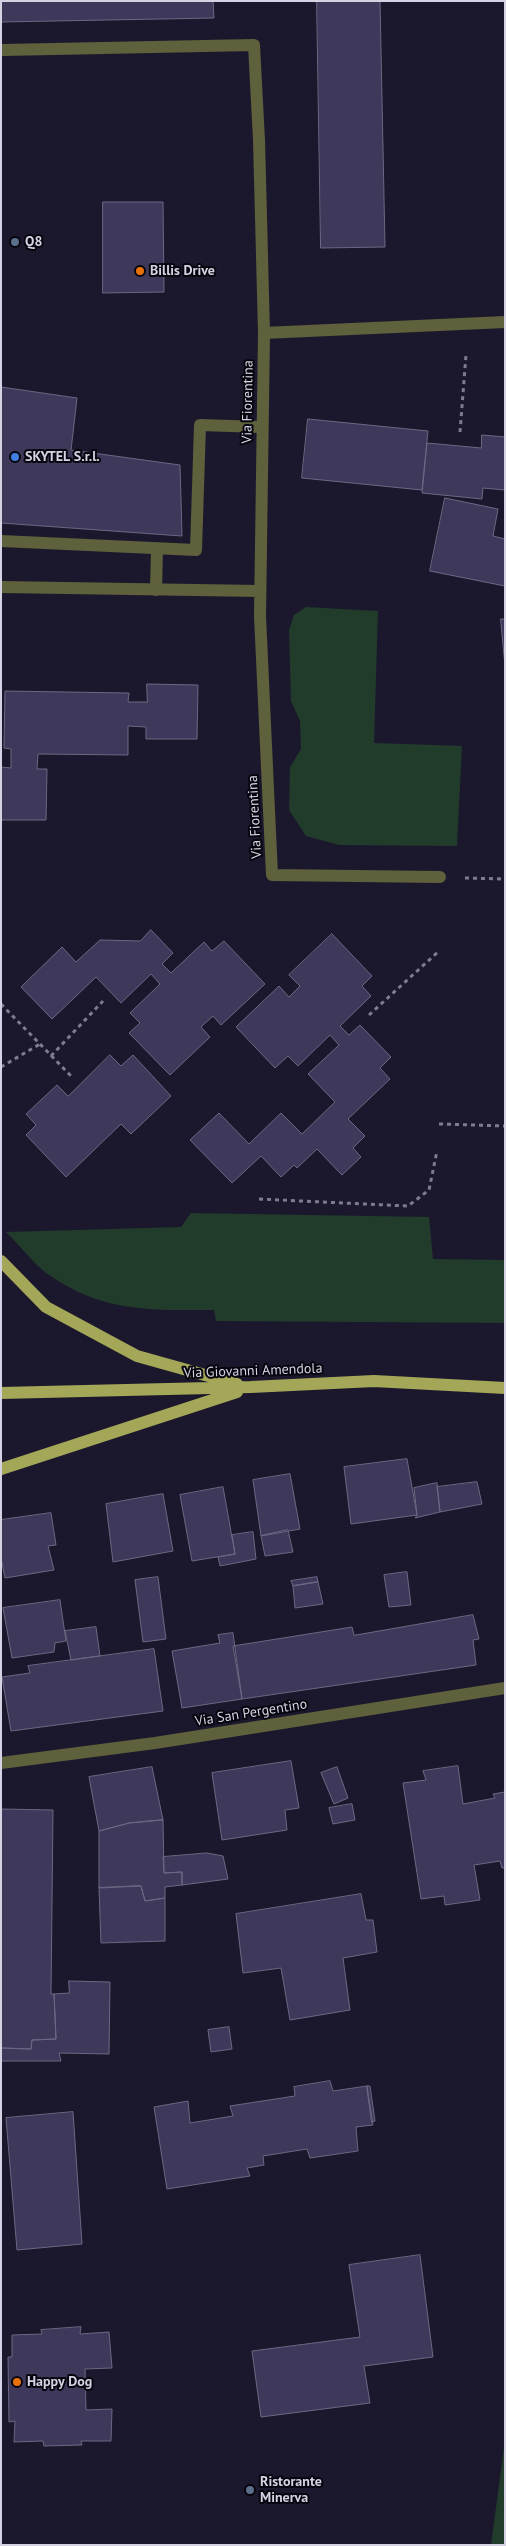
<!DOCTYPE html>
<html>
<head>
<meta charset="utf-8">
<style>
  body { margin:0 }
  #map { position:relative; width:506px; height:2546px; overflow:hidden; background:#1b182d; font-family:"PT Sans",sans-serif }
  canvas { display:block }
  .frame { position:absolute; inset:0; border:2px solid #d5d3e3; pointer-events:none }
</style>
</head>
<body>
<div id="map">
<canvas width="506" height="2546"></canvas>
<div class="frame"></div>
</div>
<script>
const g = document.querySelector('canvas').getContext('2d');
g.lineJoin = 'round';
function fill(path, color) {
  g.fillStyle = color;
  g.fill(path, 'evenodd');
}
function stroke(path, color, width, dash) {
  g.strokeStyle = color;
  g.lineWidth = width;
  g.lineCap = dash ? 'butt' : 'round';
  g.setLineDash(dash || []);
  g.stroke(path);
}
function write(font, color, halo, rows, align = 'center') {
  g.font = font + ' "PT Sans",sans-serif';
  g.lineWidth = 4;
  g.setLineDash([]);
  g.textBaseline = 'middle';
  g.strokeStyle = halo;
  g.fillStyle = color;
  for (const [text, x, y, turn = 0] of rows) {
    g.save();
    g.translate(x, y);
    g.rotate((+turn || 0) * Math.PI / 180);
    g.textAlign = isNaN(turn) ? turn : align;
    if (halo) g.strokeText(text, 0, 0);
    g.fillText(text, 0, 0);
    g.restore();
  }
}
fill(new Path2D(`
  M306,607l72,4 -4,132 88,3 -5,100 -118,-1 -33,-9 -17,-26 1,-43 11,-18 -1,-28 -9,-20 -2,-71 5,-15z
  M191,1213l238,4 4,42 72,1v63l-289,-2 -2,-11c-63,0 -110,3 -165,-35 -16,-11 -29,-30 -43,-43l175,-5z
  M505,2440v105h-14z`), '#213c2b');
const building = new Path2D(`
  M1,1h212l1,17 -213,4z
  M317,1h63l5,246 -64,1z
  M103,202h60l1,90 -61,1z
  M1,387l76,11 -6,52 109,15 2,71 -181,-13z
  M308,419l120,12 -6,59 -120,-12z
  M482,435l23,2v53l-22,-2 -1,11 -60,-6 5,-50 54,5z
  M445,498l53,11 -5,27 12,3v47l-75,-15z
  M501,619h4v47z
  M147,684l51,1 -1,54h-51v-12l-18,-1v29l-90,-1 -1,15h10l-1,51h-45v-53l10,1v-19l-7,-1 1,-57 124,2 -1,9h19z
  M151,930l22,23 -11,11 9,9 33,-31 8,9 12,-10 41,43 -44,41 -8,-9 -12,11 9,10 -40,38 -41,-42 11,-10 -10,-10 30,-29 -9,-10 -30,29 -25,-26 -44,42 -31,-32 41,-40 14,15 24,-22 40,1z
  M332,934l40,42 -10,10 9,10 -31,30 9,9 11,-10 31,32 -11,11 10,11 -42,40 17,17 -12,12 8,9 -19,18 -25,-26 -20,19 -3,-3 -13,12 -20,-21 -29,27 -42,-43 29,-27 30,31 32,-31 21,21 33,-32 -27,-28 31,-29 -9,-10 -32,31 -10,-10 -13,12 -39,-41 43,-41 10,11 11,-11 -11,-11z
  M110,1055l11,11 12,-11 38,41 -40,38 -10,-10 -55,53 -40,-42 10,-10 -10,-11 31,-29 11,11z
  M407,1459l10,56 -66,9 -7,-57z
  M290,1474l10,55 -39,7 -8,-56z
  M477,1482l5,22 -42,8 -3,-25z
  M437,1483l3,29 -25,6 2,-3 -3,-27z
  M223,1487l12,67 -43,7 -12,-66z
  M163,1494l10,57 -60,11 -7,-58z
  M51,1513l5,32 -8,1 6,24 -49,8 -4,-20v-38z
  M288,1530l5,22 -28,4 -4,-20z
  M253,1532l3,27 -36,7 -2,-9 17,-3 -3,-19z
  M407,1572l4,33 -22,2 -5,-32z
  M158,1577l8,62 -23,3 -8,-62z
  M317,1577l1,5 -25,4 -2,-5z
  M318,1582l5,22 -28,4 -2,-22z
  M60,1600l6,41 -11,2 -1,9 -42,6 -9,-50z
  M473,1615l6,24 -6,1 3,25 -234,34 -9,-53 119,-19 2,8z
  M96,1627l4,29 -29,4 -6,-29z
  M233,1633l9,66 -60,9 -10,-57 48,-8 -2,-8z
  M154,1649l9,62 -152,20 -9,-54 28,-4 -2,-7z
  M291,1761l8,47 -14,2 2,20 -65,10 -10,-67z
  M458,1766l5,38 32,-6 -2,-4 12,-2v76h-3l-2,-7 -26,4 6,35 -35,5 -1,-9 -23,3 -18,-116 23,-3 -3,-9z
  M152,1767l11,53 -34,3 -30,8 -10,-54z
  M337,1767l11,31 -14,6 -13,-31z
  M352,1804l3,16 -22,4 -4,-16z
  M1,1809l52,1 -2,184h3l2,45 -24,1 -1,9 -30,-1z
  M163,1820l1,53 18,-1v13l-17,2v11l-20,3 -4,-15 -42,2v-57l30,-8z
  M207,1853l16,3 5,23 -46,6v-13l-18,1 -1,-16z
  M141,1886l4,15 20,-3v43l-64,2 -2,-55z
  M361,1894l5,26h7l4,32 -34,6 7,52 -60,10 -9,-52 -38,5 -7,-59z
  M69,1981l41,1 -1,72 -50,-1 2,8h-60v-13l30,1 1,-9 24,-1 -2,-45 15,-1z
  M229,2027l3,22 -21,3 -3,-22z
  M330,2081l3,10 34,-5 6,39 -17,2 2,24 -48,7 -3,-9 -44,7 1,9 -17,3 3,8 -83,13 -13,-82 34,-6 2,22 43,-7 -3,-10 65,-10 -1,-9z
  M367,2086h3l5,35 -3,1z
  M73,2112l9,132 -65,6 -11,-132z
  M420,2255l13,102 -69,9 6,37 -109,14 -9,-66 108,-14 -11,-72z
  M81,2327l-1,7 29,-2 3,36 -27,1 1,41 26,-1 -1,32h-30l1,4 -38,1 -1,-5 -29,1 1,-21 -6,1 -1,-65h4v-22l30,-1 -1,-4z`);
fill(building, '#3e395b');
stroke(building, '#6c6883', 1);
stroke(new Path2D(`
  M460,432l6,-77
  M465,878l40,1
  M1,1004l71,73
  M369,1015l70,-64
  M51,1056l52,-55
  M1,1067l39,-23
  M439,1124l66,2
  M259,1199l149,7 21,-16 8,-39`), '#7e7c8e', 3, [4, 4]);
stroke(new Path2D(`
  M3,50l251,-5 5,95
  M1,541l195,9 4,-125 62,2
  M156,590l1,-41`), '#5f603c', 12);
stroke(new Path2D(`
  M259,140l5,193 -4,283 12,259 168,2
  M264,333l241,-11
  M1,587l259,4
  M1,1763l154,-20 350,-55`), '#5f603c', 12);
stroke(new Path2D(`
  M1,1261l45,46 91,49 100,28
  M1,1393l250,-6 123,-6 131,7
  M1,1469l236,-77`), '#a4a658', 12);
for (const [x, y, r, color] of [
  [15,242,5,"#5c6f8a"],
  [140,271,5,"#e8710a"],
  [15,457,5,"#3f7fe0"],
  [17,2382,5,"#e8710a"],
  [250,2490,5,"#5c6f8a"]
]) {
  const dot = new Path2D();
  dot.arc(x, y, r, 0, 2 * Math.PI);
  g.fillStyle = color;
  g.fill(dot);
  stroke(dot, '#06050d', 2);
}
write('bold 14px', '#d5d3e3', '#06050d', [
  ["Q8",25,242],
  ["Billis Drive",150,271],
  ["SKYTEL S.r.l.",25,457],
  ["Happy Dog",27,2382],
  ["Ristorante",260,2482],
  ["Minerva",260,2498]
], 'left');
write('14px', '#d5d3e3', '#06050d', [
  ["Via Fiorentina",248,402,-89],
  ["Via Fiorentina",255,817,-93],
  ["Via Giovanni Amendola",253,1371,-2],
  ["Via San Pergentino",251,1713,-9]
]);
</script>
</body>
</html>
